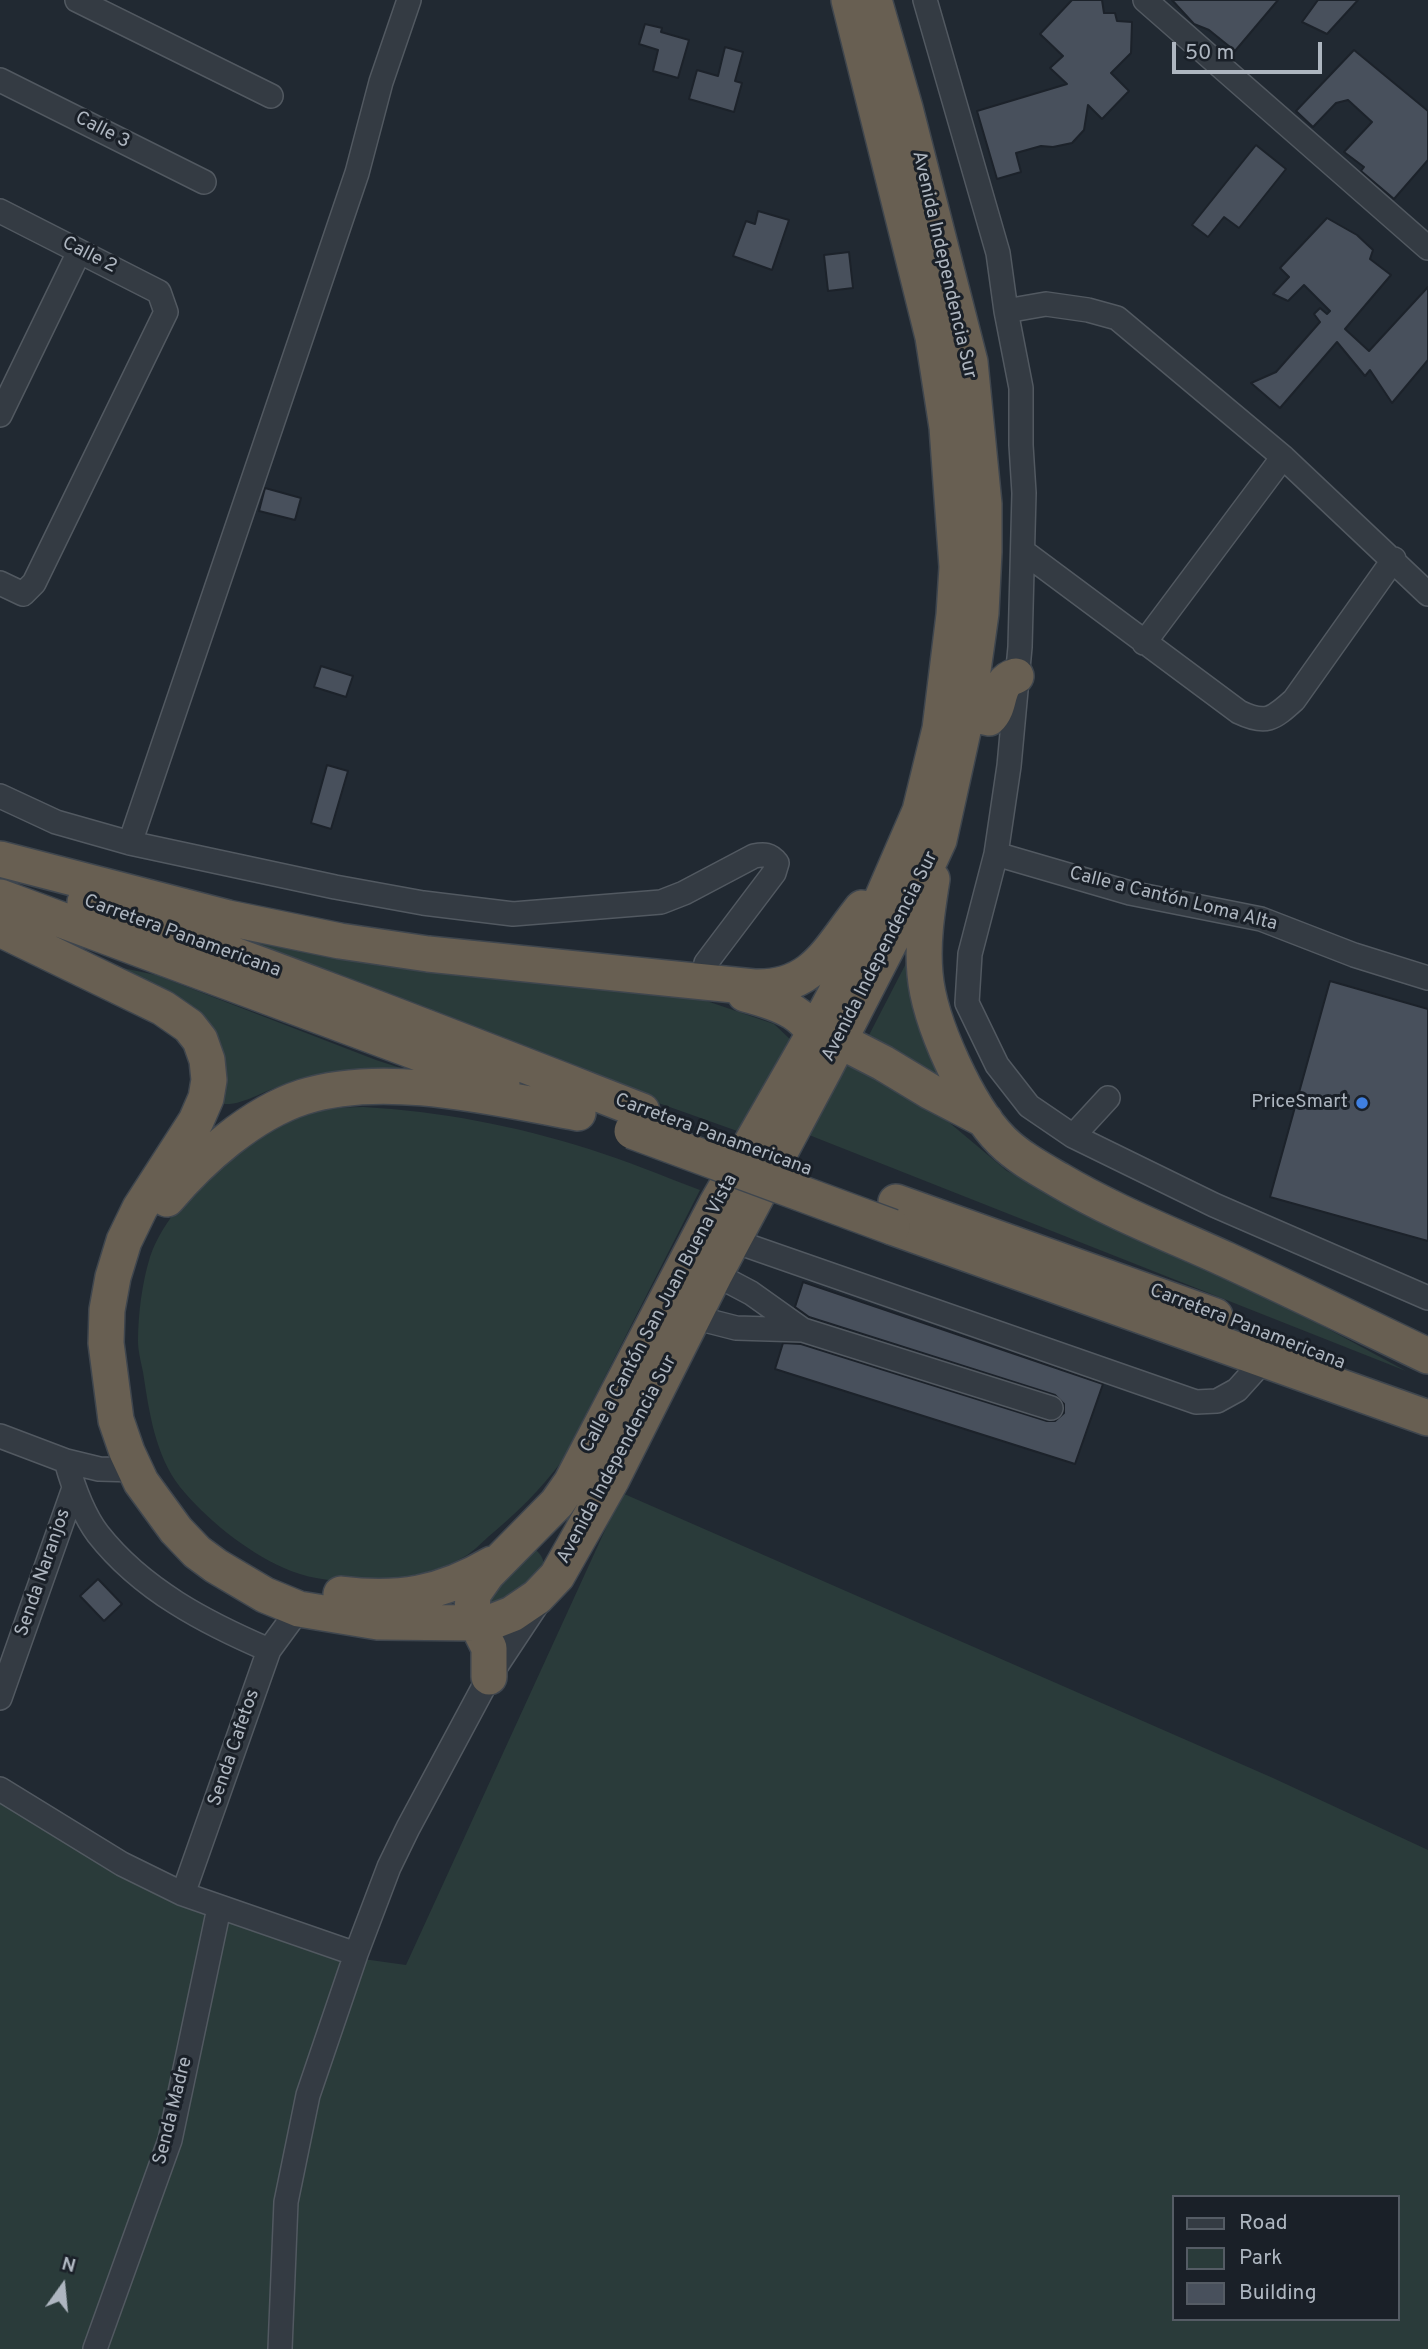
<!DOCTYPE html>
<html>
<head>
<meta charset="utf-8">
<style>
  body { margin:0 }
  #map { position:relative; width:1428px; height:2349px; overflow:hidden; background:#212932; font-family:Overpass,sans-serif }
  canvas { display:block }
  .legend { position:absolute; left:1172px; top:2195px; width:228px; height:126px; box-sizing:border-box; background:#1a2028; border:2px solid #555c65; margin:0; padding:9px 12px; list-style:none; font-size:21px; color:#aeb6c0 }
  .legend li { display:flex; align-items:center; gap:14px; height:35px }
  .legend b { width:35px; border:2px solid #555c65 }
  .north { position:absolute; left:28px; top:2251px; width:70px; height:70px; -webkit-text-stroke:5px #1a2028; paint-order:stroke; rotate:15deg; font-size:19px; font-weight:700; line-height:28px; text-align:center; color:#aeb6c0 }
  .north::after { content:''; display:block; margin:auto; width:24px; height:32px; background:#aeb6c0; clip-path:polygon(50% 0,100% 100%,50% 72%,0 100%) }
  .scale { position:absolute; left:1172px; top:42px; width:150px; height:32px; box-sizing:border-box; border:4px solid #aeb6c0; border-top:0; padding-left:9px; font-size:21px; line-height:24px; white-space:nowrap; color:#aeb6c0; -webkit-text-stroke:5px #1a2028; paint-order:stroke }
</style>
</head>
<body>
<div id="map">
<canvas width="1428" height="2349"></canvas>
<ul class="legend">
<li><b style="height:9px;background:#343b43"></b>Road</li>
<li><b style="height:19px;background:#2a3b3a"></b>Park</li>
<li><b style="height:19px;background:#48505c"></b>Building</li>
</ul>
<div class="north">N</div>
<div class="scale">50 m</div>
</div>
<script>
const g = document.querySelector('canvas').getContext('2d');
g.lineJoin = 'round';
function fill(path, color) {
  g.fillStyle = color;
  g.fill(path, 'evenodd');
}
function stroke(path, color, width, dash) {
  g.strokeStyle = color;
  g.lineWidth = width;
  g.lineCap = dash ? 'butt' : 'round';
  g.setLineDash(dash || []);
  g.stroke(path);
}
function write(font, color, halo, rows, align = 'center') {
  g.font = font + ' Overpass,sans-serif';
  g.lineWidth = 6;
  g.setLineDash([]);
  g.textBaseline = 'middle';
  g.strokeStyle = halo;
  g.fillStyle = color;
  for (const [text, x, y, turn = 0] of rows) {
    g.save();
    g.translate(x, y);
    g.rotate((+turn || 0) * Math.PI / 180);
    g.textAlign = isNaN(turn) ? turn : align;
    if (halo) g.strokeText(text, 0, 0);
    g.fillText(text, 0, 0);
    g.restore();
  }
}
fill(new Path2D(`
  M163,927l258,42 274,28 79,27 18,17 -52,91z
  M915,946l6,86 20,50 -74,-43z
  M118,967l38,8 220,85 67,22c-52,-3 -104,-8 -155,2 -24,5 -48,25 -71,19l3,-19z
  M841,1059l73,34 93,78 236,112 163,88 -602,-238z
  M363,1107c77,4 153,19 226,42 38,12 74,27 111,41l-138,271c-22,29 -45,52 -74,76 -7,6 -15,15 -24,20 -47,26 -131,34 -180,11 -37,-16 -79,-50 -104,-81 -25,-32 -31,-76 -37,-115 -2,-10 -5,-21 -5,-31 0,-27 4,-58 12,-84 12,-36 46,-73 75,-94 18,-13 41,-35 60,-43 25,-12 52,-12 78,-13z
  M622,1493l651,285 155,72v499h-1428v-569l100,72 220,101 86,12zM1174,2197h224v122h-224z
  M533,1548c11,6 16,23 6,34 -9,8 -39,20 -51,27l-2,-24z`), '#2a3b3a');
const building = new Path2D(`
  M1072,0h30l2,13h11l2,8 15,1 -1,31 -20,20 18,18 -27,28 -14,-14 -4,25 -12,13 -19,4 -12,-1 -25,7 5,19 -24,7 -20,-68 90,-27 -17,-16 13,-12 -23,-22z
  M1172,0h106l-43,51 -26,-21 -15,-6z
  M1318,0h40l-31,34 -25,-12z
  M645,24l17,4 -1,4 28,8 -11,38 -25,-7 5,-21 -19,-6z
  M725,47l18,5 -8,29 7,2 -8,29 -45,-13 8,-29 21,6z
  M1354,50l74,61v49l-34,39 -33,-28 3,-4 -20,-15 28,-30 -24,-22 -12,3 -23,24 -17,-16z
  M1256,145l30,24 -47,59 -15,-11 -16,20 -16,-12z
  M758,211l31,9 -17,50 -39,-14 13,-35 9,3z
  M1327,218l30,17 16,15 -3,9 21,16 -46,54 24,22 59,-64v73l-36,43 -22,-33 -5,6 -28,-34 -57,66 -29,-25 25,-11 44,-50 -6,-8 6,-6 7,6 3,-3 -26,-26 -16,16 -15,-7 16,-17 -9,-9z
  M849,252l4,36 -25,3 -4,-36z
  M265,488l36,10 -6,22 -36,-9z
  M321,666l32,10 -7,21 -32,-10z
  M327,765l21,6 -17,58 -20,-6z
  M1330,981l98,28v232l-158,-44z
  M803,1282l300,102 -28,80 -300,-95 8,-26 18,1 246,77h8l9,-8v-9l-9,-9 -246,-78 -14,-10z
  M98,1579l24,25 -18,17 -24,-25z`);
fill(building, '#48505c');
stroke(building, '#1c222a', 2);
const minor = new Path2D(`
  M77,0l194,96
  M925,0l73,253 8,58 15,77v57l3,48 -4,154 -11,119 -13,88 -26,100 -3,49 30,62 32,41 44,30
  M1145,0l283,248
  M0,80l204,102
  M0,211l159,81 7,20 -132,271 -11,11 -23,-11
  M1006,311l40,-7 42,6 29,8 166,139 145,137
  M0,415l79,-163
  M1024,552l215,160c27,13 34,7 55,-12l100,-141
  M1144,643l139,-186
  M0,796l56,26 74,21 205,44 88,16 90,11 148,-12 23,-9 70,-37c10,-2 16,-2 23,7l-3,10 -68,90 -4,19
  M130,843l227,-670 24,-91 28,-82
  M996,854l134,39 131,26 93,36 74,23
  M1108,1098l-35,38 141,69 214,93
  M734,1241l462,161 21,-1 20,-11 28,-31
  M715,1274l36,19 52,37
  M693,1317l43,11 67,2 248,78
  M0,1436l66,25 33,8 37,1
  M66,1461c7,25 16,52 32,73 44,56 108,89 171,116
  M0,1698l74,-210
  M0,1789l122,75 61,30 173,60
  M183,1894l86,-244 30,-41
  M95,2349l75,-209 49,-232
  M280,2349l6,-147 22,-107 48,-141 33,-87 19,-39 81,-151 49,-74`);
const highway = new Path2D(`
  M967,713l22,5c14,-13 5,-36 27,-42
  M0,859l228,59 112,23 88,13 326,33c60,2 75,-38 108,-79
  M932,879c-5,32 -10,63 -7,95 4,48 43,133 77,167 16,16 38,28 57,39 54,32 111,54 168,80 67,31 134,64 201,96
  M0,897l502,187
  M85,902c187,64 372,137 557,209
  M0,929l163,79 26,18 11,14 7,20 2,20 -3,18 -10,23 -56,87 -16,33 -11,36 -6,33 -1,33 10,77 11,32 14,30 35,48 21,22 19,14 49,29 34,14 79,13 98,1 18,-2 18,-7 25,-17 20,-21 55,-97 103,-205 109,-204 85,-165 30,-65 28,-127 14,-100 3,-61v-48l-14,-142 -65,-254 -31,-108
  M745,994c35,9 69,20 76,60
  M816,1047l24,-4 6,1 37,19 48,29 54,28
  M167,1199c34,-40 84,-85 136,-102 82,-26 192,1 275,16
  M896,1202l319,114
  M892,1227l536,191
  M341,1594c58,7 100,0 151,-30
  M489,1677v-29l-17,-34 1,-20 14,-20 70,-71 14,-20 145,-278 99,-173 49,-92 56,-129 20,-82 14,-114 3,-48 -10,-140 -14,-90 -84,-337`);
stroke(minor, '#525961', 26);
stroke(highway, '#3f464e', 38);
stroke(minor, '#343b43', 23);
stroke(highway, '#685f52', 35);
const highwayBridge = new Path2D(`
  M632,1131l260,96`);
stroke(highwayBridge, '#3f464e', 38, []);
stroke(highwayBridge, '#685f52', 35);
for (const [x, y, r, color] of [
  [1362,1103,7,"#3f7fe0"]
]) {
  const dot = new Path2D();
  dot.arc(x, y, r, 0, 2 * Math.PI);
  g.fillStyle = color;
  g.fill(dot);
  stroke(dot, '#1a2028', 2.5);
}
write('19px', '#aeb6c0', '#1a2028', [
  ["Calle 3",102,131,27],
  ["Calle 2",89,256,27],
  ["Avenida Independencia Sur",943,265,77],
  ["Calle a Cantón Loma Alta",1173,900,14],
  ["Carretera Panamericana",182,937,20],
  ["Avenida Independencia Sur",881,957,-63],
  ["Carretera Panamericana",713,1136,20],
  ["Calle a Cantón San Juan Buena Vista",660,1314,-62],
  ["Carretera Panamericana",1247,1328,21],
  ["Avenida Independencia Sur",618,1460,-62],
  ["Senda Naranjos",44,1573,-71],
  ["Senda Cafetos",235,1748,-71],
  ["Senda Madre",174,2111,-76]
]);
write('19px', '#aeb6c0', '#1a2028', [
  ["PriceSmart",1348,1103]
], 'right');
</script>
</body>
</html>
